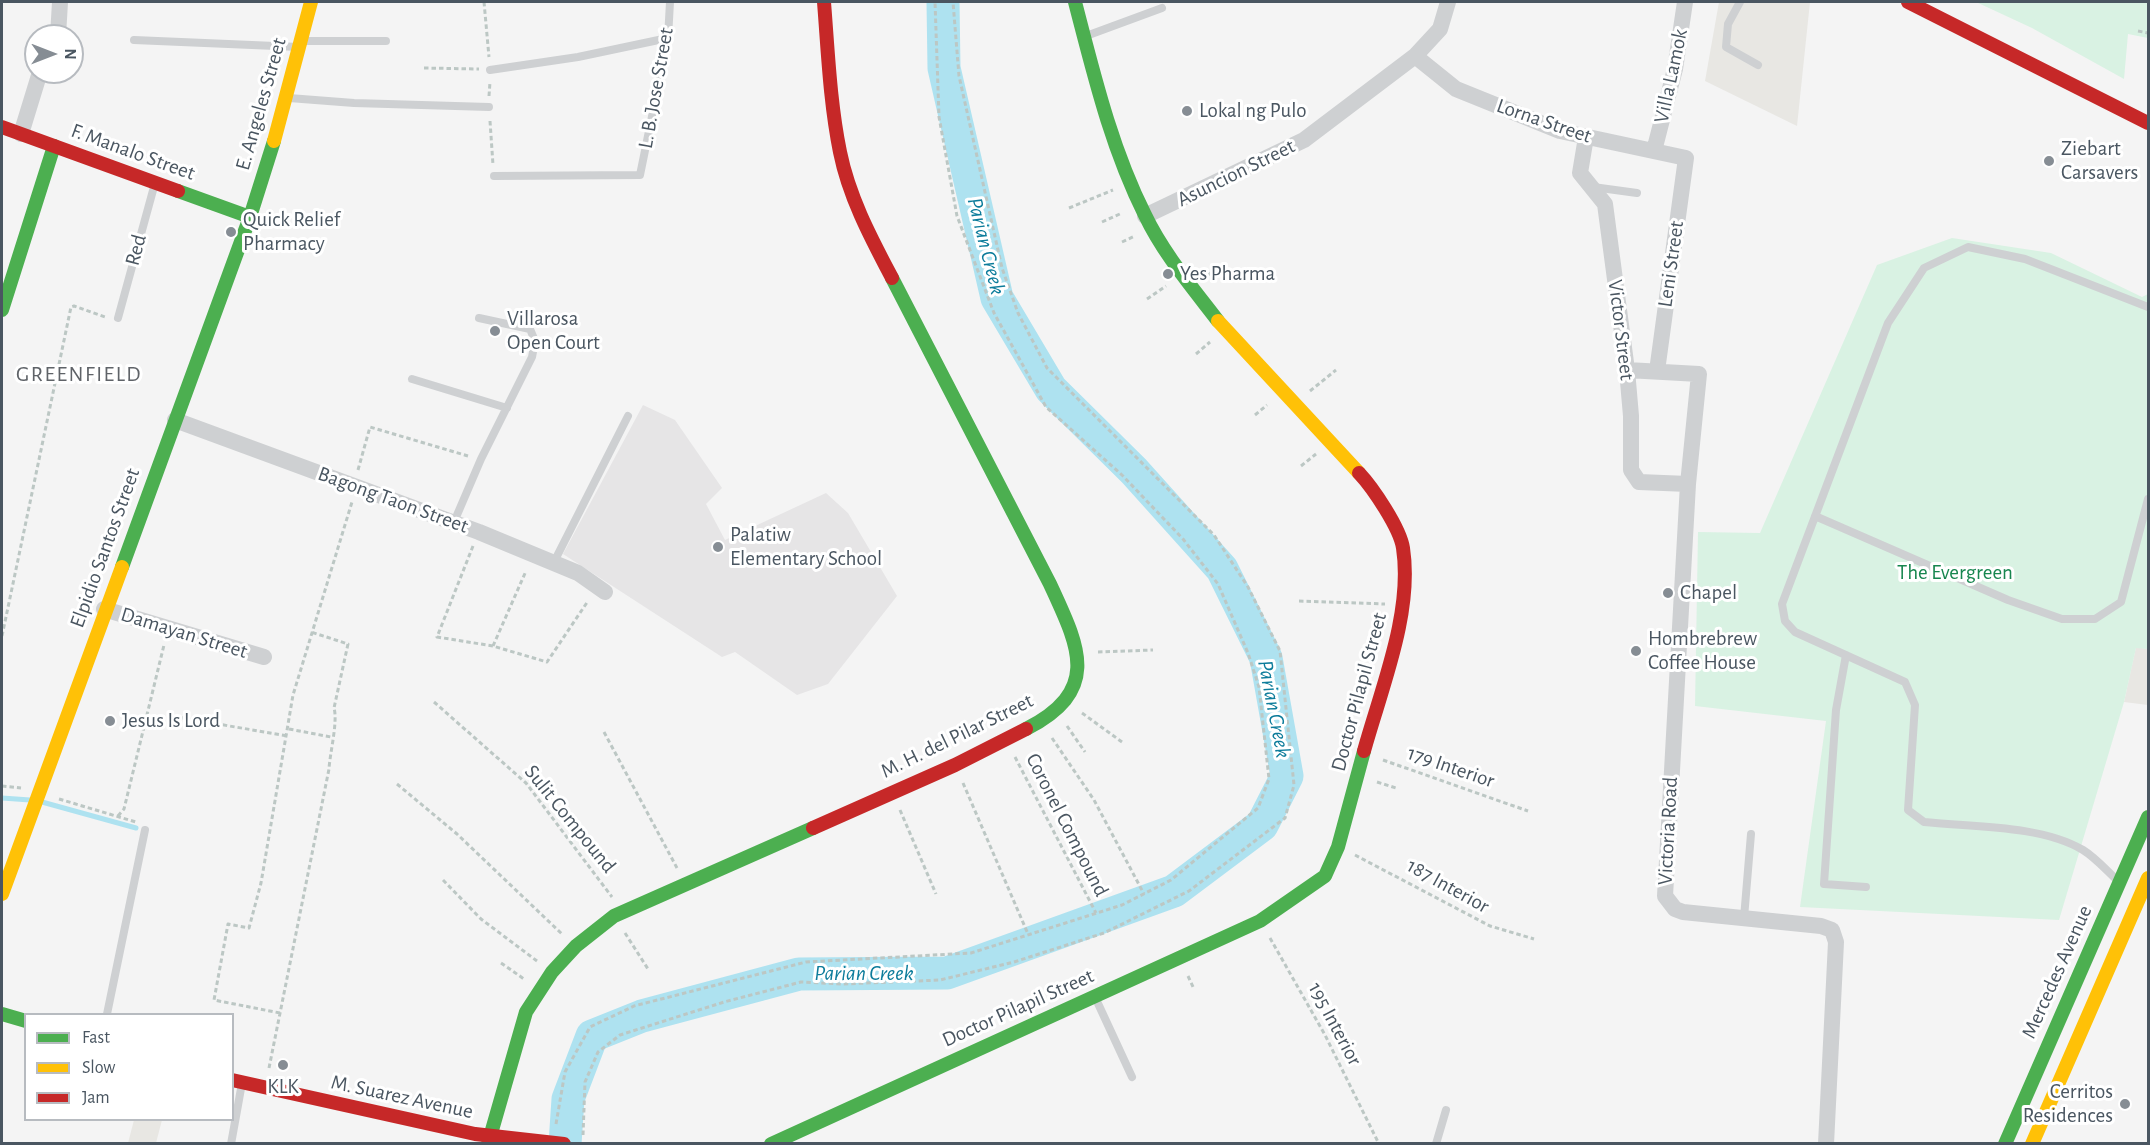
<!DOCTYPE html>
<html>
<head>
<meta charset="utf-8">
<style>
  body { margin:0 }
  #map { position:relative; width:2150px; height:1145px; overflow:hidden; background:#f4f4f4; font-family:"Alegreya Sans",sans-serif }
  canvas { display:block }
  .frame { position:absolute; inset:0; border:3px solid #4a5661; pointer-events:none }
  .legend { position:absolute; left:24px; top:1013px; width:210px; height:108px; box-sizing:border-box; background:#fff; border:2px solid #b7bbc0; margin:0; padding:8px 10px; list-style:none; font-size:18px; color:#4a5661 }
  .legend li { display:flex; align-items:center; gap:12px; height:30px }
  .legend b { width:30px; border:2px solid #b7bbc0 }
  .north { position:absolute; left:24px; top:24px; width:60px; height:60px; box-sizing:border-box; background:#fff; border:2px solid #b7bbc0; border-radius:50%; rotate:90deg; font-size:16px; font-weight:700; line-height:24px; text-align:center; color:#4a5661 }
  .north::after { content:''; display:block; margin:auto; width:21px; height:27px; background:#868d94; clip-path:polygon(50% 0,100% 100%,50% 72%,0 100%) }
</style>
</head>
<body>
<div id="map">
<canvas width="2150" height="1145"></canvas>
<div class="frame"></div>
<ul class="legend">
<li><b style="height:8px;background:#4caf50"></b>Fast</li>
<li><b style="height:8px;background:#ffc107"></b>Slow</li>
<li><b style="height:8px;background:#c62828"></b>Jam</li>
</ul>
<div class="north">N</div>
</div>
<script>
const g = document.querySelector('canvas').getContext('2d');
g.lineJoin = 'round';
function fill(path, color) {
  g.fillStyle = color;
  g.fill(path, 'evenodd');
}
function stroke(path, color, width, dash) {
  g.strokeStyle = color;
  g.lineWidth = width;
  g.lineCap = dash ? 'butt' : 'round';
  g.setLineDash(dash || []);
  g.stroke(path);
}
function write(font, color, halo, rows, align = 'center') {
  g.font = font + ' "Alegreya Sans",sans-serif';
  g.lineWidth = 6;
  g.setLineDash([]);
  g.textBaseline = 'middle';
  g.strokeStyle = halo;
  g.fillStyle = color;
  for (const [text, x, y, turn = 0] of rows) {
    g.save();
    g.translate(x, y);
    g.rotate((+turn || 0) * Math.PI / 180);
    g.textAlign = isNaN(turn) ? turn : align;
    if (halo) g.strokeText(text, 0, 0);
    g.fillText(text, 0, 0);
    g.restore();
  }
}
fill(new Path2D(`
  M1719,2h91l-13,124 -92,-45z
  M2136,647l12,2v56l-24,-3z
  M134,1120h28l-6,23h-28z`), '#e8e7e3');
fill(new Path2D(`
  M643,405l32,15 47,68 -16,16 19,36 101,-47 22,20 49,83 -69,88 -31,11 -62,-43 -13,5 -159,-103z`), '#e6e5e6');
fill(new Path2D(`
  M1976,2h172v36l-20,-4 -4,45 -92,-51z
  M1952,238l99,15 91,44 6,-3v355l-12,-1 -12,54 -65,218 -259,-13 26,-186 -131,-15 3,-174 62,1 117,-268z`), '#d9f2e3');
stroke(new Path2D(`
  M2,798l28,2
  M42,802l94,26`), '#aee2f0', 5);
stroke(new Path2D(`
  M565,1144l3,-45 24,-63 50,-20 157,-42 148,-1 227,-82 88,-66 25,-49 -21,-118 -44,-89 -88,-98 -83,-82 -54,-91 -53,-230 -1,-66`), '#aee2f0', 33);
stroke(new Path2D(`
  M484,2l5,55
  M2138,31l10,2
  M424,68l55,1
  M489,96l1,-14
  M490,121l3,44
  M1069,208l44,-18
  M1102,222l20,-9
  M1122,242l13,-6
  M1208,275l8,-6
  M1147,299l19,-13
  M1196,354l14,-12
  M1310,391l26,-21
  M1255,415l12,-10
  M1301,466l15,-12
  M358,470l12,-43 98,29
  M473,546l-36,91 56,9 54,16 41,-61
  M1299,601l86,3
  M2,636l69,-329 3,-1 31,11
  M493,646l33,-75
  M1098,652l55,-2
  M434,702l92,81 86,114
  M1082,713l40,29
  M171,716l117,20
  M1067,726l18,26
  M289,729l42,8
  M604,732l73,136
  M1052,738l42,62 50,94
  M1015,757l81,156
  M1383,760l145,51
  M1377,782l19,6
  M963,783l65,151
  M397,784l60,50 105,100
  M2,786l19,2
  M59,799l77,23
  M900,810l36,84
  M118,816l6,-7 40,-164
  M1355,855l135,71 44,13
  M443,880l38,39 56,42
  M625,933l23,36
  M1270,938l55,97 54,109
  M501,963l23,16
  M1188,976l6,13
  M280,1013l-66,-13 14,-76 21,4 12,-45 32,-188 59,-193
  M269,1068l60,-299c1,-17 9,-47 5,-61l14,-64 -37,-12
  M556,1124l9,-52 25,-45 44,-21 172,-44 165,-9 151,-48 49,-25 87,-72 11,-29 -10,-92 -11,-34 -30,-69 -35,-45 -60,-63 -77,-69 -52,-94 -37,-97 -18,-99 -4,-115
  M583,1135l2,-53 13,-30 22,-17 104,-33 77,-20 42,2 97,-4 74,-18 90,-29 85,-42 96,-73 9,-33 -14,-134 -32,-64 -34,-52 -167,-167 -29,-55 -16,-45 -43,-192 -6,-74`), '#bcc7c4', 3, [4.5, 3]);
stroke(new Path2D(`
  M1740,2l-12,22 -2,23 32,18
  M1086,36l76,-28
  M134,40l165,7
  M303,41h83
  M490,70l88,-13 90,-19
  M289,98l65,5 135,4
  M494,176l146,-1 28,-137 2,-36
  M1593,187l44,6
  M118,318l37,-135
  M412,379l95,29
  M1815,516l193,84 54,19h33l26,-17 27,-103
  M454,522l27,-63 51,-102 3,-16 -5,-12 -51,-11
  M554,562l74,-146
  M1846,655l-10,55 -12,174 42,3
  M2118,881c-11,-10 -22,-23 -35,-31 -42,-25 -111,-23 -159,-28l-16,-12 7,-105 -10,-23 -110,-50 -10,-11 -3,-17 106,-281 36,-55 44,-21 57,12 123,48
  M1744,918l7,-84
  M1095,997l37,80
  M107,1014l38,-184
  M231,1144l11,-61
  M1436,1144l10,-34`), '#ced0d2', 8);
stroke(new Path2D(`
  M58,36l2,-34
  M1415,56l41,33 104,42 126,27 -29,213
  M21,134l19,-62
  M1586,137l-6,36 25,31 22,166 4,46v54l8,12 49,2
  M1654,151l21,-82 10,-67
  M1145,216l159,-76 111,-84 25,-27 8,-27
  M1627,370l72,4 -11,110 -23,412 10,13 8,3 138,14 11,4 4,12 -10,202
  M175,420l304,112 99,41 27,19
  M104,609l160,48`), '#ced0d2', 16);
stroke(new Path2D(`
  M1075,2c19,73 36,145 70,213 18,38 47,72 73,106
  M178,191l72,26
  M892,278l158,306c29,63 52,106 -24,145
  M2,310l52,-164
  M122,567l128,-350 24,-76
  M2,1014l24,7
  M488,1144l38,-132 26,-40 24,-26 38,-30 199,-88
  M771,1144l489,-223 65,-45 13,-29 26,-96
  M2005,1144l143,-327`), '#4caf50', 14);
stroke(new Path2D(`
  M274,141l37,-139
  M1218,321l141,152
  M2,894l120,-327
  M2032,1144l116,-266`), '#ffc107', 14);
stroke(new Path2D(`
  M824,2c4,50 6,101 16,150 9,45 31,86 52,126
  M1908,2l240,121
  M2,127l176,64
  M1359,473c14,15 41,55 44,75 10,65 -22,141 -39,203
  M813,828l142,-63 71,-36
  M232,1080l243,54 89,10`), '#c62828', 14);
for (const [x, y, r, color] of [
  [1187,111,6,"#868d94"],
  [2049,161,6,"#868d94"],
  [231,232,6,"#868d94"],
  [1168,274,6,"#868d94"],
  [495,331,6,"#868d94"],
  [718,547,6,"#868d94"],
  [1668,593,6,"#868d94"],
  [1636,651,6,"#868d94"],
  [110,721,6,"#868d94"],
  [283,1065,6,"#868d94"],
  [2125,1104,6,"#868d94"]
]) {
  const dot = new Path2D();
  dot.arc(x, y, r, 0, 2 * Math.PI);
  g.fillStyle = color;
  g.fill(dot);
  stroke(dot, '#fff', 2);
}
write('21px', '#4a5661', '#fff', [
  ["Villa Lamok",1671,76,-78],
  ["L. B. Jose Street",656,88,-80],
  ["E. Angeles Street",261,104,-74],
  ["Lorna Street",1544,121,19],
  ["F. Manalo Street",133,152,20],
  ["Asuncion Street",1236,173,-26],
  ["Red",136,250,-75],
  ["Leni Street",1671,264,-82],
  ["Victor Street",1621,330,83],
  ["Bagong Taon Street",393,500,20],
  ["Elpidio Santos Street",105,548,-70],
  ["Damayan Street",184,633,17],
  ["Doctor Pilapil Street",1359,692,-75],
  ["M. H. del Pilar Street",957,736,-26],
  ["179 Interior",1451,767,19],
  ["Sulit Compound",570,819,51],
  ["Coronel Compound",1067,825,63],
  ["Victoria Road",1668,831,-87],
  ["187 Interior",1448,886,29],
  ["Mercedes Avenue",2057,972,-66],
  ["Doctor Pilapil Street",1018,1008,-24],
  ["195 Interior",1335,1024,62],
  ["M. Suarez Avenue",402,1097,12]
]);
write('21px', '#4a5661', '#fff', [
  ["Lokal ng Pulo",1199,111],
  ["Ziebart",2061,149],
  ["Carsavers",2061,173],
  ["Quick Relief",243,220],
  ["Pharmacy",243,244],
  ["Yes Pharma",1180,274],
  ["Villarosa",507,319],
  ["Open Court",507,343],
  ["Palatiw",730,535],
  ["Elementary School",730,559],
  ["Chapel",1680,593],
  ["Hombrebrew",1648,639],
  ["Coffee House",1648,663],
  ["Jesus Is Lord",122,721],
  ["KLK",283,1087,"center"],
  ["Cerritos",2113,1092,"right"],
  ["Residences",2113,1116,"right"]
], 'left');
write('21px', '#17864f', '#fff', [
  ["The Evergreen",1955,573]
]);
write('italic 22px', '#0c7c9b', '#fff', [
  ["Parian Creek",986,246,76],
  ["Parian Creek",1274,709,79],
  ["Parian Creek",864,973]
]);
g.letterSpacing = '1.5px';
write('22px', '#5f6368', '#fff', [
  ["GREENFIELD",79,374]
]);
g.letterSpacing = '0px';
</script>
</body>
</html>
